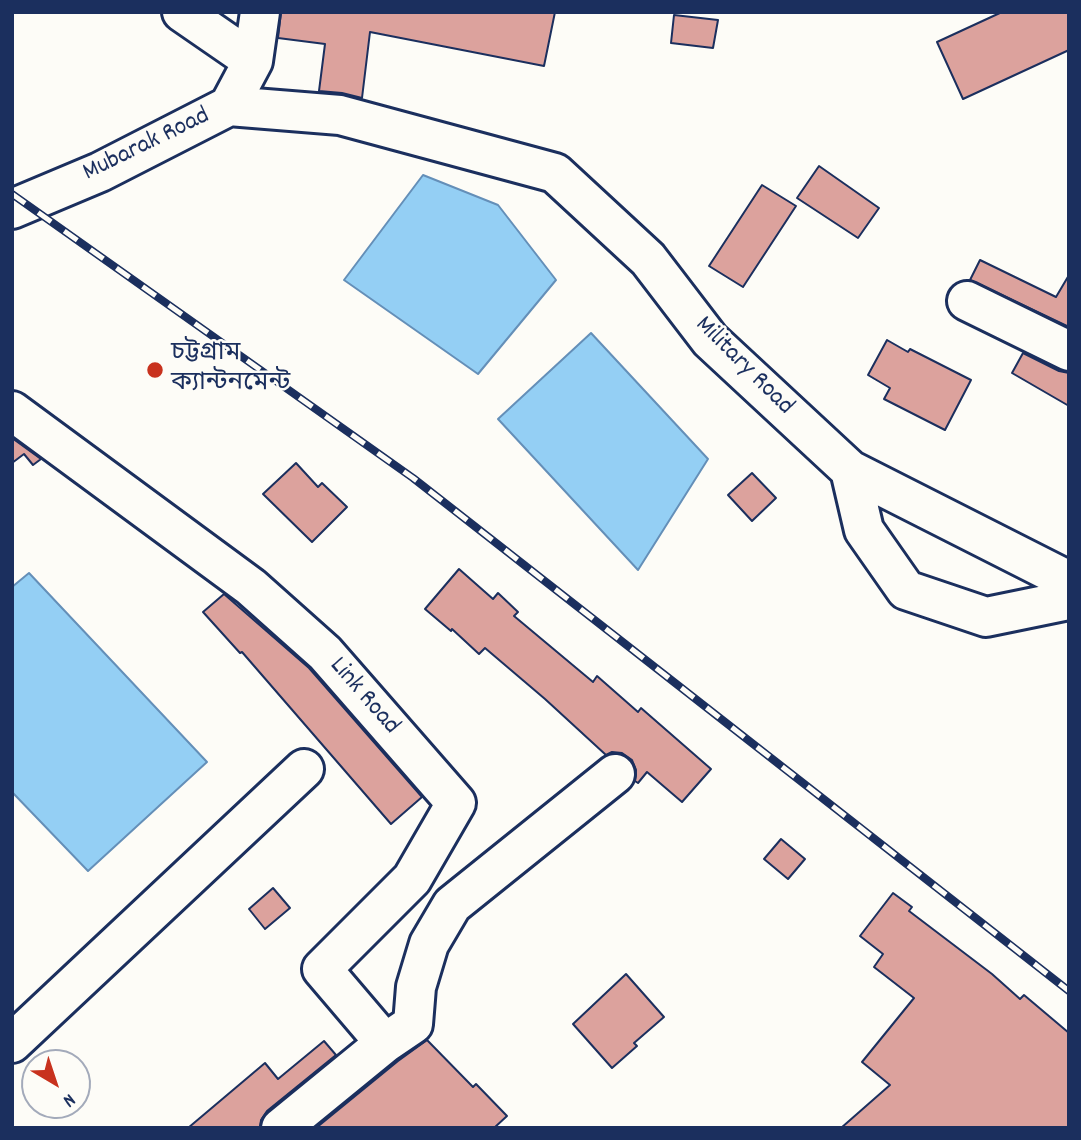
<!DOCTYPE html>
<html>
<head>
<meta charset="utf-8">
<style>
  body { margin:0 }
  #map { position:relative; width:1081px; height:1140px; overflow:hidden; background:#fdfcf7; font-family:Dekko,sans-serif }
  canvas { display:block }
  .frame { position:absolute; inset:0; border:14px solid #1b2f5e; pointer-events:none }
  .north { position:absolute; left:21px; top:1049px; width:70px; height:70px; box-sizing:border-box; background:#fdfcf7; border:2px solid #a3aaba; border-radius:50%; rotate:141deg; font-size:19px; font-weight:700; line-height:28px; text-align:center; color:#1b2f5e }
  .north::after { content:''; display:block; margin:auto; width:24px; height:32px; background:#c8321e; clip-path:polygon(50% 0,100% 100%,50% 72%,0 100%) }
</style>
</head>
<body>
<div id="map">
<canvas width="1081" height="1140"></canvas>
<div class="frame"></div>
<div class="north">N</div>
</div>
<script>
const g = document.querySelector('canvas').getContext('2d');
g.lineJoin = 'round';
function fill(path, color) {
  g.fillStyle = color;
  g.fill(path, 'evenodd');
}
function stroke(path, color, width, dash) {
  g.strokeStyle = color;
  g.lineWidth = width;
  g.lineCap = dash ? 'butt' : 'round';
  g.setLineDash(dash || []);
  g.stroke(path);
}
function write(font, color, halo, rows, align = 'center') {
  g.font = font + ' Dekko,"Noto Sans Bengali",sans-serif';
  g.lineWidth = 5;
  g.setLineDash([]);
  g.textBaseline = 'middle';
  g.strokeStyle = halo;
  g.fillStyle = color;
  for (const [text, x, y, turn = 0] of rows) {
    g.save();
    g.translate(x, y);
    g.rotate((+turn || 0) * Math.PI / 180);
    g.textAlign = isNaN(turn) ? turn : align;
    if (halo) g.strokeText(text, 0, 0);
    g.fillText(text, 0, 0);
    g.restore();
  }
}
const water = new Path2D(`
  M423,175l75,30 58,75 -78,94 -134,-94z
  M591,333l117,126 -70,111 -140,-151z
  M29,573l178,189 -119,109 -76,-79v-205z`);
fill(water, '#94cff4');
stroke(water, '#648fb8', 2);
const building = new Path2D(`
  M281,12h274l-11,54 -174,-34 -8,66 -20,-5 -23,-2 6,-47 -47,-6z
  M1002,12h67v38l-106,49 -26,-57z
  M674,15l44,5 -5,28 -42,-5z
  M819,166l60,42 -21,30 -61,-40z
  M762,185l34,21 -53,81 -34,-21z
  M980,260l76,37 13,-22v52l-99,-47z
  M887,340l21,12 2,-3 61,31 -26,50 -61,-31 6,-11 -22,-13z
  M1023,353l36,18 10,2v33l-57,-33z
  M12,438l29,21 -8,6 -9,-11 -12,9z
  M296,463l22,24 4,-4 25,24 -35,35 -49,-48z
  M752,473l24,25 -24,23 -24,-26z
  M459,569l34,30 5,-6 20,19 -4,4 79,66 4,-6 41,36 3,-4 70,61 -29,33 -35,-30 -9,11 -3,-2 1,-11 -4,-10 -10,-7 -10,-1 -6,3 -61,-56 -60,-51 -6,6 -27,-25 -1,2 -26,-22z
  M224,594l85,74 113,129 -31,27 -149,-172 -2,1 -37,-41z
  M781,839l24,20 -17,20 -24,-20z
  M273,888l17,20 -25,21 -16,-20z
  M893,893l19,14 -3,4 83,63 28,25 4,-4 45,38v95h-228l49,-43 -28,-23 52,-64 -40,-31 9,-13 -23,-18z
  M626,974l38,43 -30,26 3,3 -25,22 -39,-44z
  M427,1040l46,47 3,-3 31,32 -13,12h-178l82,-67z
  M324,1041l12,14 -69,56 -6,9 -1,8h-72l77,-65 13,16z`);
fill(building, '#dca29d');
stroke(building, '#1b2f5e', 2);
const minor = new Path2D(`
  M182,12l71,49
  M229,106l111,9 215,58 93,86 62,81 140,130 14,60 42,60 80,27 83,-17
  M12,209l88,-37 129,-66 24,-45 7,-49
  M967,301l102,50
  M12,411l239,176 74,66 131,150 -44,76 -90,90 63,74
  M850,470l219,111
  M12,1043l292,-274
  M281,1128l104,-85 28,-19 3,-37 13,-43 23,-39 163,-131`);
stroke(minor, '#1b2f5e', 44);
stroke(minor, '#fdfcf7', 38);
const rail = new Path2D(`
  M12,194l401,284 656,513`);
stroke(rail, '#1b2f5e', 8);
stroke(rail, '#fdfcf7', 5, [16]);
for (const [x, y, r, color] of [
  [155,370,9,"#c8321e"]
]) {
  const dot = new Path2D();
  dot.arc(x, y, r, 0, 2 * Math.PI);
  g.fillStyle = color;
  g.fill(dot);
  stroke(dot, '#fdfcf7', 2.5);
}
write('26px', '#1b2f5e', '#fdfcf7', [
  ["Mubarak Road",147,146,-26],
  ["Military Road",743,367,45],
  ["Link Road",363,697,49]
]);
write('26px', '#1b2f5e', '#fdfcf7', [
  ["চট্টগ্রাম",171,355],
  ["ক্যান্টনমেন্ট",171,385]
], 'left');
</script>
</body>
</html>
